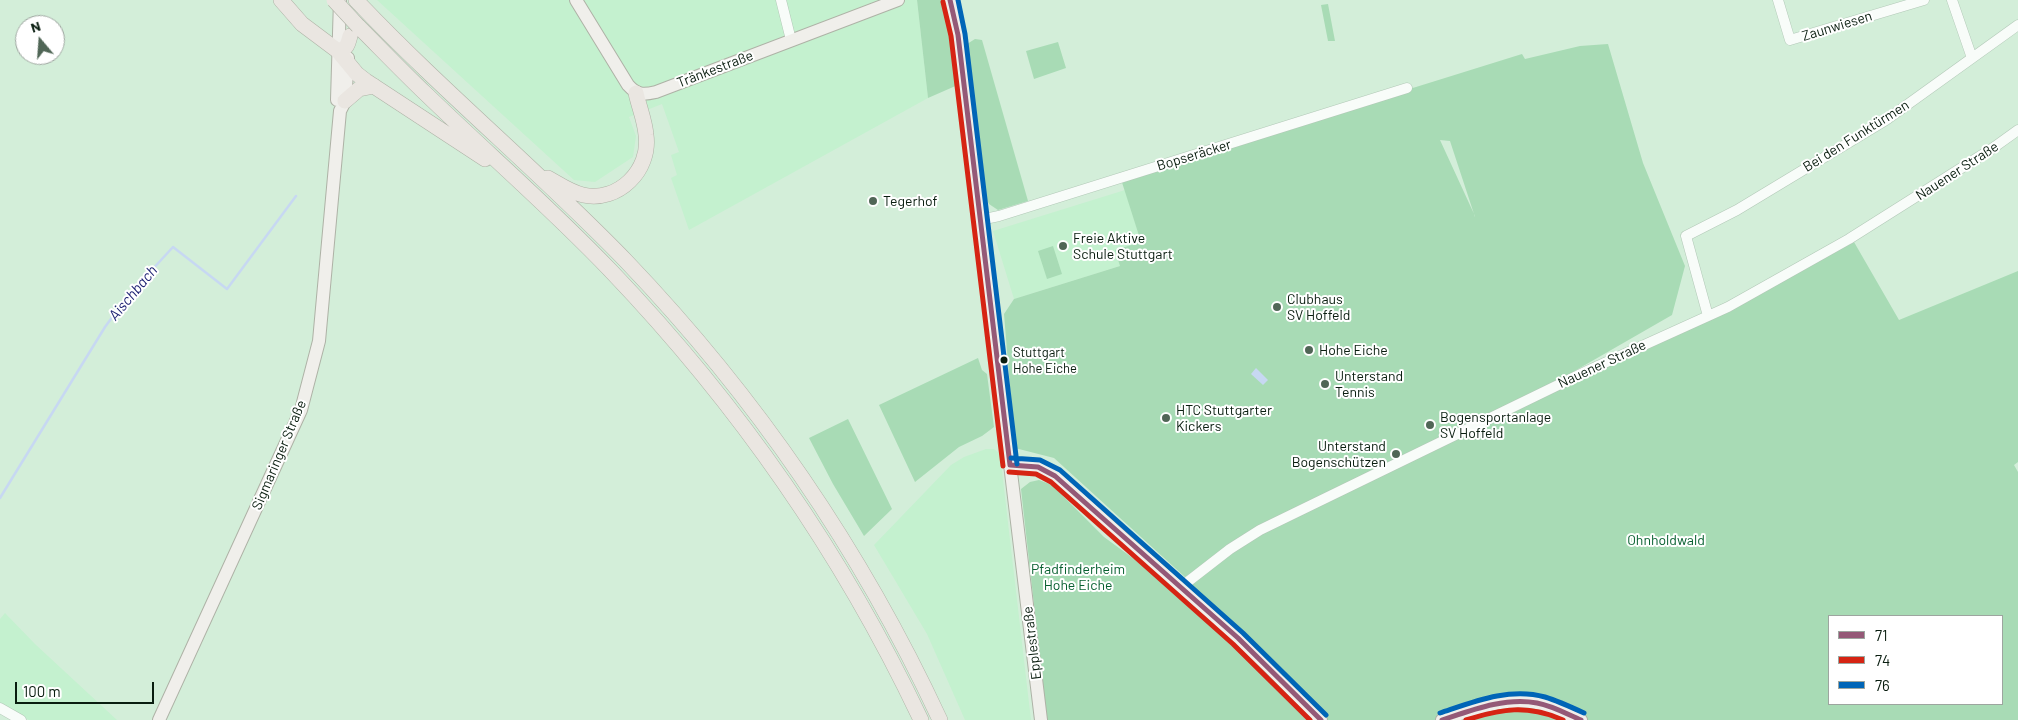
<!DOCTYPE html>
<html>
<head>
<meta charset="utf-8">
<style>
  body { margin:0 }
  #map { position:relative; width:2018px; height:720px; overflow:hidden; background:#d3eed9; font-family:Barlow,sans-serif }
  canvas { display:block }
  .legend { position:absolute; left:1828px; top:615px; width:175px; height:90px; box-sizing:border-box; background:#fff; border:1px solid #9da59f; margin:0; padding:6px 9px; list-style:none; font-size:15px; color:#091d0f }
  .legend li { display:flex; align-items:center; gap:10px; height:25px }
  .legend b { width:25px; border:1px solid #9da59f }
  .north { position:absolute; left:15px; top:15px; width:50px; height:50px; box-sizing:border-box; background:#fff; border:1px solid #9da59f; border-radius:50%; rotate:342deg; font-size:14px; font-weight:700; line-height:20px; text-align:center; color:#091d0f }
  .north::after { content:''; display:block; margin:auto; width:18px; height:22px; background:#506656; clip-path:polygon(50% 0,100% 100%,50% 72%,0 100%) }
  .scale { position:absolute; left:15px; top:682px; width:139px; height:22px; box-sizing:border-box; border:2px solid #091d0f; border-top:0; padding-left:6px; font-size:15px; line-height:18px; white-space:nowrap; color:#091d0f; -webkit-text-stroke:4px #fff; paint-order:stroke }
</style>
</head>
<body>
<div id="map">
<canvas width="2018" height="720"></canvas>
<ul class="legend">
<li><b style="height:6px;background:#945977"></b>71</li>
<li><b style="height:6px;background:#d62413"></b>74</li>
<li><b style="height:6px;background:#0065b7"></b>76</li>
</ul>
<div class="north">N</div>
<div class="scale">100 m</div>
</div>
<script>
const g = document.querySelector('canvas').getContext('2d');
g.lineJoin = 'round';
function fill(path, color) {
  g.fillStyle = color;
  g.fill(path, 'evenodd');
}
function stroke(path, color, width, dash) {
  g.strokeStyle = color;
  g.lineWidth = width;
  g.lineCap = dash ? 'butt' : 'round';
  g.setLineDash(dash || []);
  g.stroke(path);
}
function write(font, color, halo, rows, align = 'center') {
  g.font = font + ' Barlow,sans-serif';
  g.lineWidth = 4;
  g.setLineDash([]);
  g.textBaseline = 'middle';
  g.strokeStyle = halo;
  g.fillStyle = color;
  for (const [text, x, y, turn = 0] of rows) {
    g.save();
    g.translate(x, y);
    g.rotate((+turn || 0) * Math.PI / 180);
    g.textAlign = isNaN(turn) ? turn : align;
    if (halo) g.strokeText(text, 0, 0);
    g.fillText(text, 0, 0);
    g.restore();
  }
}
fill(new Path2D(`
  M377,0h540l11,98 -239,132 -18,-52 6,-3 -6,-20 8,-3 -17,-48 -33,13 7,19 -3,21 -38,25 -21,-2z
  M1125,190l16,52 -21,24 -106,33 -21,-68z
  M986,449h8l6,5 31,266h-66l-38,-86 -53,-89 77,-80 13,-8z
  M5,613l30,31 82,76h-88l-29,-17v-84z`), '#c4f1cf');
fill(new Path2D(`
  M917,0h25l7,15 11,69 -32,14z
  M1328,4l7,37h-7l-7,-36z
  M975,39l7,1 46,161 -30,9 -9,-6 -5,-10 -19,-141 2,-9z
  M1058,42l8,26 -32,11 -8,-28z
  M1608,44l35,119 42,103 -13,49 -120,69 -270,138 430,-205 142,-75 45,78 119,-49v191l-4,3 4,7v248h-971l-26,-231 9,-7 9,-2 13,5 52,52 75,55 54,-43 -48,28 -131,-119 -39,-10 -11,-134 10,-15 106,-33 -5,-16 26,-8 -22,-69 297,-86 106,-33 3,5 55,-13zM1440,140l10,1 25,76v-1zM1829,616h173v88h-173z
  M1053,246l9,28 -15,5 -9,-28z
  M978,358l4,12 5,4 7,53 -12,9 -23,11 -44,35 -36,-77z
  M848,419l44,90 -28,27 -31,-52 -24,-46z`), '#a8dbb5');
fill(new Path2D(`
  M1256,368l12,12 -5,5 -12,-11z`), '#c7d8f2');
stroke(new Path2D(`
  M0,498l105,-171 22,-30 46,-50 54,42 69,-93`), '#c7d8f2', 2.5);
const minor = new Path2D(`
  M781,0l10,40
  M1778,0l12,40 134,-40
  M1952,0l20,58
  M980,220l19,-4 408,-128
  M1708,316l-22,-80 51,-26 149,-90 132,-95
  M1181,587l49,-38 30,-19 329,-160 139,-63 121,-68 144,-91 25,-18
  M0,708l21,12`);
const major = new Path2D(`
  M576,0l52,85c9,10 15,10 28,7l242,-92
  M950,0l8,35 83,685
  M337,100l3,-100
  M1010,465l28,2 17,9 67,61 116,101 32,30 51,52
  M159,720l142,-310 18,-69 21,-230 5,-10 3,-43
  M1442,720c30,-10 63,-23 95,-17 15,3 30,11 44,17`);
const highway = new Path2D(`
  M281,0l21,24 36,27 19,23 9,7 119,78
  M356,0c86,91 183,171 270,261 129,135 235,289 314,459
  M358,26c22,22 44,45 67,67 62,60 127,116 186,178 128,134 231,282 310,449
  M338,51c9,-2 10,-7 12,-15
  M345,101l14,-12 15,-3
  M548,178c11,6 22,14 35,17 35,8 68,-25 63,-60 -1,-14 -7,-28 -10,-42`);
stroke(minor, '#b2c8b7', 11);
stroke(major, '#aeb2a6', 14);
stroke(highway, '#aeb2a6', 16);
stroke(minor, '#f8fcf9', 10);
stroke(major, '#f0efeb', 12);
stroke(highway, '#eae6e1', 15);
const highwayBridge = new Path2D(`
  M334,0l24,26`);
stroke(highwayBridge, '#aeb2a6', 16, []);
stroke(highwayBridge, '#eae6e1', 15);
stroke(new Path2D(`
  M950,0l8,35 52,430
  M1010,465l28,2 17,9 183,162 83,82
  M1442,720c30,-10 63,-23 95,-17 16,3 30,11 44,17`), '#945977', 5);
stroke(new Path2D(`
  M943,2l8,34 52,430
  M1009,472l27,2 15,8 182,162 77,76
  M1466,720c35,-11 61,-16 97,0`), '#d62413', 5);
stroke(new Path2D(`
  M958,0l7,34 52,430
  M1011,458l29,2 20,10 183,163 83,82
  M1440,713c33,-11 69,-26 105,-16 13,4 26,10 39,16`), '#0065b7', 5);
for (const [x, y, r, color] of [
  [873,201,5,"#506656"],
  [1063,246,5,"#506656"],
  [1277,307,5,"#506656"],
  [1309,350,5,"#506656"],
  [1004,360,4.5,"#091d0f"],
  [1325,384,5,"#506656"],
  [1166,418,5,"#506656"],
  [1430,425,5,"#506656"],
  [1396,454,5,"#506656"]
]) {
  const dot = new Path2D();
  dot.arc(x, y, r, 0, 2 * Math.PI);
  g.fillStyle = color;
  g.fill(dot);
  stroke(dot, '#fff', 2);
}
write('13px', '#091d0f', '#fff', [
  ["Stuttgart",1013,353],
  ["Hohe Eiche",1013,369]
], 'left');
write('14px', '#091d0f', '#fff', [
  ["Zaunwiesen",1837,26,-17],
  ["Tränkestraße",715,69,-21],
  ["Bei den Funktürmen",1856,136,-32],
  ["Bopseräcker",1194,155,-17],
  ["Nauener Straße",1957,171,-33],
  ["Nauener Straße",1602,364,-25],
  ["Sigmaringer Straße",279,455,-67],
  ["Epplestraße",1032,643,-97]
]);
write('14px', '#091d0f', '#fff', [
  ["Tegerhof",883,201],
  ["Freie Aktive",1073,238],
  ["Schule Stuttgart",1073,254],
  ["Clubhaus",1287,299],
  ["SV Hoffeld",1287,315],
  ["Hohe Eiche",1319,350],
  ["Unterstand",1335,376],
  ["Tennis",1335,392],
  ["HTC Stuttgarter",1176,410],
  ["Kickers",1176,426],
  ["Bogensportanlage",1440,417],
  ["SV Hoffeld",1440,433],
  ["Unterstand",1386,446,"right"],
  ["Bogenschützen",1386,462,"right"]
], 'left');
write('14px', '#065f2f', '#fff', [
  ["Ohnholdwald",1666,540],
  ["Pfadfinderheim",1078,569],
  ["Hohe Eiche",1078,585]
]);
write('italic 15px', '#1c2172', '#fff', [
  ["Aischbach",133,293,-50]
]);
</script>
</body>
</html>
